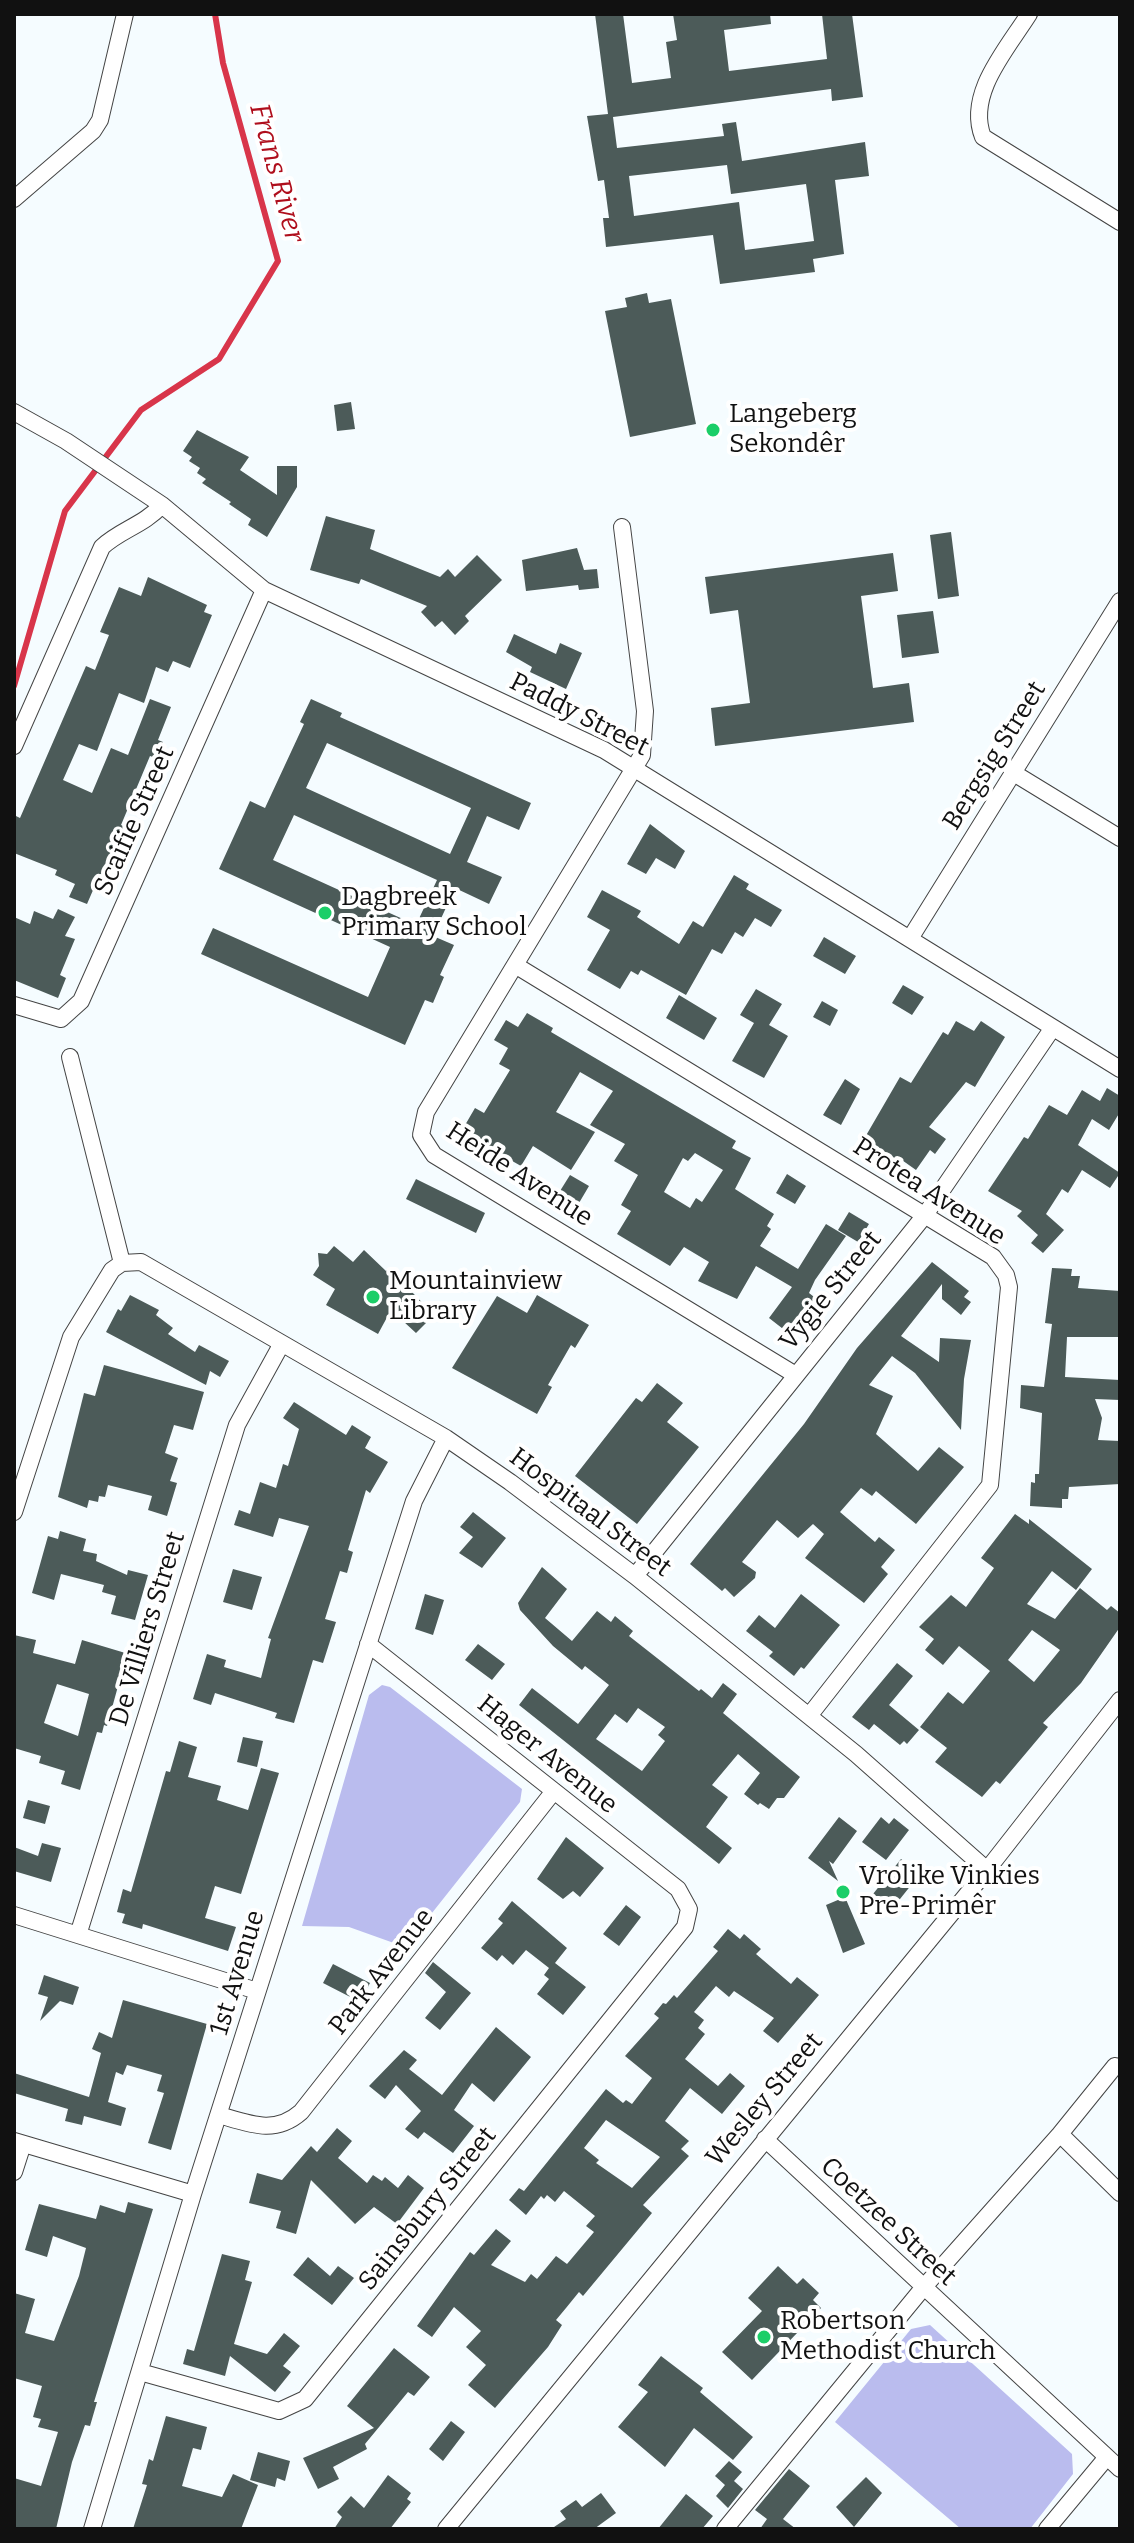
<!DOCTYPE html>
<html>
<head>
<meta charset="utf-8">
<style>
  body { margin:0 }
  #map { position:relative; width:1134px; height:2543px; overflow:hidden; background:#f5fcff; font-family:Bitter,serif }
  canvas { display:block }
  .frame { position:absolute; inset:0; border:16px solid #111; pointer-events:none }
</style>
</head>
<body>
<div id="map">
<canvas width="1134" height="2543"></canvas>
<div class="frame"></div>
</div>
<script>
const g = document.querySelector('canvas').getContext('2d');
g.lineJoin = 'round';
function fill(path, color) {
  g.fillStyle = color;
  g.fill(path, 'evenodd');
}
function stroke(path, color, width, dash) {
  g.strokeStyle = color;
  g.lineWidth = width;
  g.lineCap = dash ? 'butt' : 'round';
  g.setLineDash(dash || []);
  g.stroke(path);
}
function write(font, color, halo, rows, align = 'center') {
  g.font = font + ' Bitter,serif';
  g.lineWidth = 8;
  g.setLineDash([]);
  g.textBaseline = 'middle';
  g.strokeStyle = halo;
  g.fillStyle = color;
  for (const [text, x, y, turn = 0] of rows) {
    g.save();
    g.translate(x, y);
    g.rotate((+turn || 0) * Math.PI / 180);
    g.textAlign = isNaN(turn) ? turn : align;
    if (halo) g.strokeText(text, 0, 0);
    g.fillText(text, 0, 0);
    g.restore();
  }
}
fill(new Path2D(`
  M382,1685l8,2 132,102 -2,13 -115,145 -56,-20 -47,-1 67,-231z
  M930,2325l142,129 1,20 -43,55h-69l-126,-107 76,-93z`), '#babcee');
stroke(new Path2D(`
  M14,686l51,-175 76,-101 78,-51 59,-98 -55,-198 -8,-49`), '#d8354a', 6);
fill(new Path2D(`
  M595,14h28l9,69 39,-5 -5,-36 11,-2 -4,-26h97l1,10 -47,6 5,41 98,-12 -5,-45h30l11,83 -31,4 -1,-12 -218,28 4,31 107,-12 -2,-12 14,-2 6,39 123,-19 4,34 -34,4 9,74 -31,5 2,13 -95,12 -7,-49 -107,12 -3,-29h6l-5,-38 -6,1 -11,-65 21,-2zM727,165l4,29 75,-10 8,57 -69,9 -6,-48 -105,14 -5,-40z
  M647,293l2,10 22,-4 25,125 -66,13 -25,-126 22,-4 -2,-9z
  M351,402l4,27 -18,2 -3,-26z
  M197,430l52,27 -9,13 37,25v-29h20v21l-30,50 -19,-12 3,-6 -22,-15 2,-2 -29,-19 4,-4 -9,-6 3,-5 -11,-7 3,-4 -9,-6z
  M326,516l49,14 -5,19 70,28 8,-8 7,8 22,-22 25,25 -37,36 4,5 -14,14 -13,-14 -7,6 -14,-15 6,-6 -66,-27 -2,5 -49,-14z
  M951,532l8,64 -21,3 -8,-64z
  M577,548l7,22 13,-1 2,19 -20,2 -1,-5 -52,6 -4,-31z
  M893,553l5,38 -37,5 12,92 36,-5 5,39 -199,24 -4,-38 39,-5 -12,-93 -28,4 -5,-37z
  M148,577l59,28 -3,7 8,3 -22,53 -17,-7 -5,11 -12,-5 -12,36 -25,-10 -22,58 -18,-7 -16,36 29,13 19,-45 17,7 22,-56 21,8 -13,33 5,2 -7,16 -6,-2 -29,69 6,3 -11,28 -9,20 -7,-2 -13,30 -18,-7 6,-13 -20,-9 2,-5 -43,-17v-38l6,3 66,-152 9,4 14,-35 -9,-3 19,-45 22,9z
  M933,611l6,42 -37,5 -5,-43z
  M514,634l42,20 4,-11 22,10 -16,36 -36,-17 2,-5 -26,-15z
  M311,699l31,14 -2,4 191,86 -12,27 -32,-14 -20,46 35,15 -13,27 -34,-16 -22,48 21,9 -14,30 4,2 -11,26 -8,-3 -20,45 -204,-91 12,-26 155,69 22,-50 -171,-78 31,-68 15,7 39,-84 -4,-2zM327,743l144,65 -21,46 -144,-66zM294,815l143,65 -21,45 -143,-65z
  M650,824l35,27 -10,18 -19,-11 -10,16 -19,-10z
  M734,875l15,9 -3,5 36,21 -11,17 -16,-9 -12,19 -8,-5 -13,22 -10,-5 -26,46 -45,-25 -3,5 -7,-4 -11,18 -33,-19 23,-40 -23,-13 15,-27 39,21 -4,6 42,27 14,-23 10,6z
  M58,909l17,8 -10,19 10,3 -15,36 6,3 -8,20 -44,-18v-63l16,7 4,-13 19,8z
  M824,937l32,19 -11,18 -32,-18z
  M903,985l21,12 -12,18 -20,-12z
  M756,989l26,15 -13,21 19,11 -24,42 -32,-17 22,-38 -14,-8z
  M679,995l38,23 -13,22 -38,-22z
  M822,1001l16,9 -8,16 -17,-9z
  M527,1013l26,15 -2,4 185,109 -4,7 19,10 -16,31 39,25 -7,12 4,3 -11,17 38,23 28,-45 20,12 -31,44 -6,13 9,7 -15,19 -4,-3 -12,16 -18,-14 23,-31 -36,-21 -19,33 -39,-18 11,-19 -25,-15 -14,19 -53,-32 14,-23 -10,-6 17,-30 -24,-14 11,-17 -35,-19 23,-34 -33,-19 -24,40 39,20 -24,38 -38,-24 -12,20 -60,-34 14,-24 9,5 26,-43 -11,-6 9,-16 -14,-8 12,-20 12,7zM695,1153l28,17 -21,32 -6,-4 -6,10 -26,-16 19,-34 5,3z
  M956,1021l18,10 7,-10 24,16 -30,50 -9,-5 -37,45 17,12 -11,15 -5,-4 -14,20 -17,-12 -8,11 -19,-13 6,-8 -14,-9 36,-62 11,6 32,-51 5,3z
  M845,1079l15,10 -19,36 -18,-10z
  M1107,1088l13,8v16l-11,18 -17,-11 -14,26 42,28 -10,15 -28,-18 -14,23 -6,-4 -16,25 18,16 -21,23 -12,-10 7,-8 -21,-19 5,-5 -34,-20 36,-54 4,2 21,-34 18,10 15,-25 18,11z
  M787,1174l19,12 -11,18 -19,-11z
  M570,1175l19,11 -10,17 -19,-12z
  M416,1179l69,34 -9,20 -70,-34z
  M849,1212l20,12 -11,18 -20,-12z
  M334,1246l19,16 11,-12 22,21 3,-3 45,47 -18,18 -25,-23 -13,24 -52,-29 9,-16 -22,-14 6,-9 -1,-13 9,1z
  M932,1262l37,29 -5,6 7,5 -10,13 -19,-16v-15l-41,52 38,26 1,-24 31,2 -7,39 -3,51 -46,-57 -23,-17 -23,29 24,11 -17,38 42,37 21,-24 25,20 -48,57 -40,-33 -4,5 -11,-8 -21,24 35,30 4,-5 16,13 -14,17 7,7 -24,29 -59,-45 19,-24 -11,-10 -15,14 -21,-18 -35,42 14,10 -1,6 -21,19 -9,-9 -3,3 -32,-27 114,-140 53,-76z
  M1052,1268l20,1 -1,7h9l-2,12 42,3v46h-53l-2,40 55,3v20l-25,-1 7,19 -4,22 22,1v43l-51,3 -1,12h-6v9l-32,-2 1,-24 4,1v-9h4l3,-61 -22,-5 1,-23 23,2 8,-63 -7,-1z
  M130,1295l29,15 -3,5 17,13 -5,6 27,18 4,-7 30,16 -9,16 -10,-6 -4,14 -100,-53 12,-23 3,2z
  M537,1295l52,30 -14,23 -4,-3 -23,40 4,2 -15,27 -85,-46 45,-72 30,17z
  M104,1365l100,27 -11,38 -19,-5 -9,28 13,5 -8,23 7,2 -10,33 -19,-6 4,-14 -44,-11 -3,12 -6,-1 -1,6 -9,-2 -2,8 -29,-11 26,-104 11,3z
  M657,1383l26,20 -16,19 32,25 -62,77 -62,-48 61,-78 6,4z
  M294,1402l52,33 6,-10 19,12 -6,11 23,14 -18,31 -4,-3 -18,60 5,2 -6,21 -7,-2 -15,48 11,3 -13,41 -10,-3 -19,63 -19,-5 2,-5 -62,-20 -4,12 -18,-6 14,-45 19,6 -2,7 37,11 10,-39 -3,-1 41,-112 -30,-8 -6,19 -39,-12 5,-15 11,4 10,-32 16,6 7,-24 5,2 11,-37 -16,-11z
  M473,1512l33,26 -24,30 -23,-15 14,-16 -13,-10z
  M1015,1514l14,10v-5l63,50 -16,21 -24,-19 -25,33 28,15 25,-31 27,22 4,-4 9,7v14l-39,56 -38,40 5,4 -48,57 -4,-3 -14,16 -47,-35 12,-14 -27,-21 28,-35 15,12 27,-33 -31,-25 -16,19 -18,-15 9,-11 -15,-12 32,-32 15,12 28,-39 -13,-10zM1032,1630l28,20 -26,32 -26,-22z
  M60,1531l26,8 -3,12 14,3 -1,7 31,14 1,-5 20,5 -13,45 -24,-6 5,-18 -14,-4 2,-7 -43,-11 -7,26 -22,-7 16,-57 10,3z
  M542,1567l25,22 -22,29 27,23 25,-30 14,11 4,-6 18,15 -4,5 70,55 2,-2 11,9 11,-15 14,11 -14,19 77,64 -16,21h-7l-8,11 -9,-6 -2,2 -14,-11 16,-21 -22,-19 -26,31 16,12 -22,30 26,21 -13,16 -200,-159 13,-17 46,36 31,-39 -24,-19 -3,4 -29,-24 -33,-36 -2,-7zM638,1708l27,19 -7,8 7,6 -23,30 -46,-32 19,-25 12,9z
  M233,1569l29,8 -10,33 -29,-8z
  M425,1594l19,6 -11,35 -18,-6z
  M801,1594l39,31 -36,44 -3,-2 -7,9 -25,-20 4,-4 -27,-21 13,-16 16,13z
  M14,1635l22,5 -3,13 42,11 7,-24 50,15 -7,26 -5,-2 -13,47 -3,-1 -2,8 -5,-1 -17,58 -19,-6 4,-13 -26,-8 2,-7 -27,-8zM57,1684l32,10 -11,42 -34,-13z
  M478,1644l27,20 -13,16 -27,-20z
  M897,1663l16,13 -24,29 30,25 -12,14 -3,-3 -4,4 -26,-21 -5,6 -17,-13z
  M243,1737l20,4 -6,26 -20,-5z
  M179,1741l18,6 -9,30 33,9 -4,14 31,10 13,-42 18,5 -38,121 -26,-8 -10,32 31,9 -8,24 -85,-27 -1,5 -20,-6 3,-9 -8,-2 6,-23 8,3 35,-121 4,1z
  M28,1800l22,6 -5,18 -22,-6z
  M839,1817l18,14 -24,33 -4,-3 9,20 -30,-23z
  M881,1817l8,7 5,-6 15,12 -23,30 -24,-18z
  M566,1837l38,31 -24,29 -7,-6 -10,8 -26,-20z
  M42,1843l19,5 -10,34 -37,-11v-24l24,9z
  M901,1859l19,15 -28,35 -19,-15z
  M845,1897l20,47 -22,9 -17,-48z
  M512,1901l55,47 -12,15 31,24 -23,28 -26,-21 12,-15 -5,-4 5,-7 -23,-18 -13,15 -11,-10 -5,6 -16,-13 22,-25 -5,-4z
  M626,1905l15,12 -22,29 -16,-12z
  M728,1929l12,10 4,-5 17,15 -5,5 35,30 6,-7 22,18 -41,48 -15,-12 11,-13 -40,-27 -5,6 -13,-11 -22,26 10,8 -6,8 7,6 -20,25 33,27 12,-13 15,13 -23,28 -32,-26 -25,33 24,20 -8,8 8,7 -46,49 9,8 -69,83 -4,-4 -13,16 -10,12 6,5 -14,22 -53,61 -27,-23 18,-20 -20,-18 15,-16 -27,-24 -22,30 -15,-11 53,-74 4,3 22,-26 15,12 -20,24 34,17 6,-8 6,5 19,-23 11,8 27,-32 -8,-6 9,-10 -31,-25 -9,11 -8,-7 -3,4 -3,-3 -15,19 -17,-15 10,-12 5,3 82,-102 17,14 3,-3 6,4 20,-26 -27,-22 34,-38 -5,-4 9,-11 3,1 8,-9 3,3 41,-47 -5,-4zM606,2120l54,37 -28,31 -36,-25 3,-3 -15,-12z
  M433,1962l38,31 -31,37 -15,-12 21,-26 -21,-19z
  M333,1964l37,19 -10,19 -37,-19z
  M44,1975l35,12 -6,18 -13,-4 -20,20 8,-24 -10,-3z
  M123,2000l84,24 -36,126 -23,-7 16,-50 -7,-2 5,-16 -35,-10 -4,10 -7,-3 -8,30 18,6 -5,18 -37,-10 -2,9 -17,-4 3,-12 -54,-16v-20l75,24 12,-44 -9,-4 7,-17 13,6z
  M496,2027l35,30 -37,45 -22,-19 -18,27 20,16 -21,27 -29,-21 -6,7 -13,-10 16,-18 -25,-26 -11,14 -16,-13 35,-36 13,10 -8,9 33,26z
  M337,2128l15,13 -14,17 29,25 6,-8 9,6 3,-4 13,11 10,-13 16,13 -27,36 -23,-17 -19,17 -44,-44 -15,54 -20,-6 5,-17 -32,-8 8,-30 25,7 29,-34 6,6z
  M128,2202l25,7 -59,193h3l-7,24 -5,-1 -13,37 -16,67h-42v-51l27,8 17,-54 -20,-5 3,-8 -8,-2 9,-31 -28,-8v-85l21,6 -10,34 29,8 25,-65 7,-28 -33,-12 -6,21 -22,-7 14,-46 57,15 4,-14 25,8z
  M222,2254l28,7 -5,19 7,2 -18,62 33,10 17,-21 16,13 -17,20 8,6 -16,20 -45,-36 -5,20 -42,-12 4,-15 7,2z
  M308,2257l22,19 8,-10 16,12 -22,27 -39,-30z
  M778,2266l19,18 6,-6 16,15 -6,7 8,8 -69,72 -30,-28 40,-41 -14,-13z
  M394,2348l36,29 -16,19 -6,-4 -43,52 2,5 -34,18 6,12 -21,10 -15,-31 71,-30 -27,-22z
  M661,2356l42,32 -3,4 53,45 -20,23 -39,-32 -29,39 -47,-40 30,-35 -10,-7z
  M166,2416l41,11 -6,23 -8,-2 -11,38 40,11 11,-23 25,11 -17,44h-108l14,-44 -5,-1 7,-25 4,2z
  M451,2421l14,11 -22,29 -14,-12z
  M258,2452l32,9 -5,20 -8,-3 -2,9 -25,-7z
  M729,2461l13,11 -8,9 9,8 -15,19 -12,-12 9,-11 -10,-9z
  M789,2469l21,17 -27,33 13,10h-36l7,-10 -12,-9z
  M388,2475l23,18 -4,6 4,3 -21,27h-56l8,-12 -5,-5 14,-16 13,12z
  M866,2477l16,16 -28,34 -18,-20z
  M601,2493l15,20 -22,16h-43l15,-10 -6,-8 16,-11 6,7z
  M686,2494l27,22 -11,13h-44z`), '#4c5b59');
const street = new Path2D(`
  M1029,14c-22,35 -63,80 -46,123l137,85
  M14,199l79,-68 7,-11 25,-106
  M14,412l52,29 96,64 102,85 340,160 516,319
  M622,527l23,184 -3,44 -216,357 -5,23 13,20 360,219
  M14,746l88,-199c18,-17 42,-22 60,-42
  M1012,772l108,66
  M911,937l209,-336
  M515,965l478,292 13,18 3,12 -19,198 -181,231
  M14,1005l47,14 20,-18 183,-411
  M70,1057l52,206
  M14,1512l57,-175 41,-67 10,-7 19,-1 305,176 64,44 125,94 221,178 131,116
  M635,1576l290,-361 127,-186
  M14,1915l243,76
  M78,1935l159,-510 44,-80
  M219,2115c31,9 56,20 82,-3l253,-321
  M1060,2134l60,59
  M765,2139l355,330
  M14,2141l179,53
  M14,2172l9,-28
  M140,2372l139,39 26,-12 380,-472 4,-18 -11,-20 -310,-245
  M92,2529l101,-335 221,-693 32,-63
  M446,2529l541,-659 133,-170
  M725,2529l198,-241 137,-154 55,-68
  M1047,2529l60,-72`);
stroke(street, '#444', 18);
stroke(street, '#fff', 16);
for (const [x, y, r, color] of [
  [713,430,8,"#1cce68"],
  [325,913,8,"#1cce68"],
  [373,1297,8,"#1cce68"],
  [843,1892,8,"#1cce68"],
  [764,2337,8,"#1cce68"]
]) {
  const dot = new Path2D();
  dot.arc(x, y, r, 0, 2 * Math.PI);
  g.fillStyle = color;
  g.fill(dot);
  stroke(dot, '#fff', 3);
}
write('26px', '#111', '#fff', [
  ["Langeberg",729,415],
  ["Sekondêr",729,445],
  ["Dagbreek",341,898],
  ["Primary School",341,928],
  ["Mountainview",389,1282],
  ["Library",389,1312],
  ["Vrolike Vinkies",859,1877],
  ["Pre-Primêr",859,1907],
  ["Robertson",780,2322],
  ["Methodist Church",780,2352]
], 'left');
write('26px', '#111', '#fff', [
  ["Paddy Street",579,715,27],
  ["Bergsig Street",995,756,-58],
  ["Scaifie Street",135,821,-66],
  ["Heide Avenue",519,1175,33],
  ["Protea Avenue",929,1192,33],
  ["Vygie Street",831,1291,-51],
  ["Hospitaal Street",590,1513,37],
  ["De Villiers Street",148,1629,-73],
  ["Hager Avenue",547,1755,39],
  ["Park Avenue",382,1972,-52],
  ["1st Avenue",238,1973,-73],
  ["Wesley Street",765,2100,-50],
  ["Sainsbury Street",428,2209,-51],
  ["Coetzee Street",888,2222,43]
]);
write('italic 28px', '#af0e1c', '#fff', [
  ["Frans River",276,173,75]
]);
</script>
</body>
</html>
